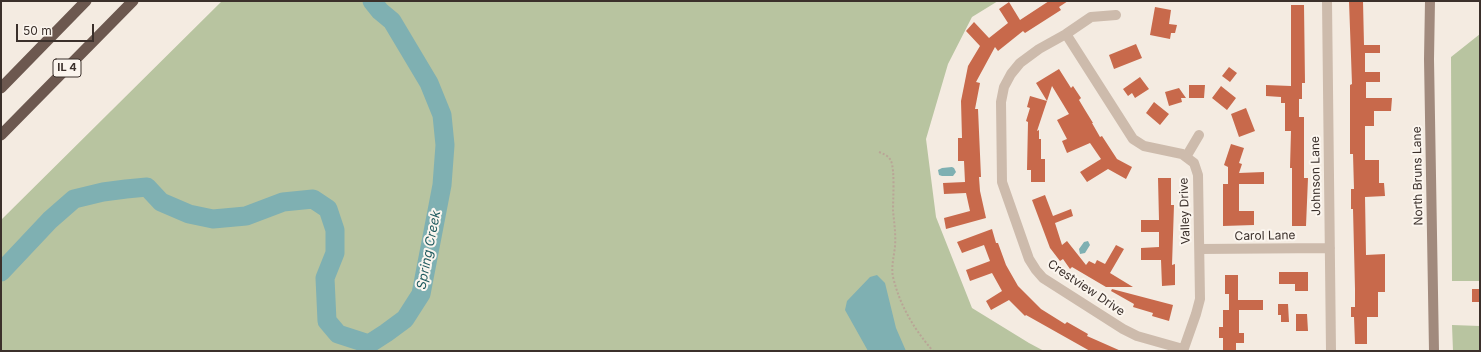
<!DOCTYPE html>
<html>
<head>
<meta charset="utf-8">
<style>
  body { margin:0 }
  #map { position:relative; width:1481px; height:352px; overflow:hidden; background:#f4ebe1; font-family:Inter,sans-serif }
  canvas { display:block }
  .frame { position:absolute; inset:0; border:2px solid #3b302b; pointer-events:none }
  .scale { position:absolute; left:16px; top:24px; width:78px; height:18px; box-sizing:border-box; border:2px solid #3b302b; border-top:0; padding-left:5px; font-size:12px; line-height:14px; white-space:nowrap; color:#3b302b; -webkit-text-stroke:3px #fbf5ee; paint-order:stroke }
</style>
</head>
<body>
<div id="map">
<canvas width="1481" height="352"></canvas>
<div class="frame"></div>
<div class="scale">50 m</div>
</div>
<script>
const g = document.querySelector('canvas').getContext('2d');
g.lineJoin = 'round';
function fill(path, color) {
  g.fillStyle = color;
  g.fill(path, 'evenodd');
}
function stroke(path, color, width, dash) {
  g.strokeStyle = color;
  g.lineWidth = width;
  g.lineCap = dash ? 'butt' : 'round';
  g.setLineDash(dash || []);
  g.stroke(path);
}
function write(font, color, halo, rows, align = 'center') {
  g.font = font + ' Inter,sans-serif';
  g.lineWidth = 4;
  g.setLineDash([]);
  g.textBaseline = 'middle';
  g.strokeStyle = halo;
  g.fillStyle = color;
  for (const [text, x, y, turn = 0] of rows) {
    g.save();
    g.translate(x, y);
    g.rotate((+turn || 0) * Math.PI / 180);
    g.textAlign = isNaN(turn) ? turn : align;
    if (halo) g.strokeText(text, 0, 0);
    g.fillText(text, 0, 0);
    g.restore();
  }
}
fill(new Path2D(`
  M222,1h776l-26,16 -24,47 -22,75 10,78 36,91 57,35 15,8h-1043v-131z
  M1480,34v247h-28l-1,-224z
  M1452,325l28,1v25h-27z`), '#b8c4a0');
fill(new Path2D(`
  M952,167l2,1 2,4 -3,4h-11l-3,-1 -1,-5 4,-2z
  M1088,241l2,4 -5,8 -5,1 -1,-5 5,-7z
  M877,275l8,8 11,45 10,23h-38l-23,-41 2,-9 23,-24z`), '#7fb0b2');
stroke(new Path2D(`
  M1,272l49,-52 24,-21 29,-7 23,-3 21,-2 14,15 28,12 24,5 33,-3 37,-14 30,-3 15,10 7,21v23l-10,25 2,43 11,13 31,10 17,-11 19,-14 16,-25 21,-109 3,-40 -3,-30 -13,-32 -37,-62 -12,-10 -8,-10`), '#7fb0b2', 19);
fill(new Path2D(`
  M1049,1h19l-9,6 2,3 -36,23 -2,-2 -25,20 -3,-4 -19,35 4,1 -5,26h3l3,68h-2l1,14 6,27 -40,11 -2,-11 26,-7 -4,-18 -22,1 -1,-11 22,-1 -1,-21h-6v-23h4l-1,-37 7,-35 12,-20 -14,-15 8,-9 15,16 19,-15 -9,-14 10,-7 11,18z
  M1349,1h14l1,44h16v8h-15v19h15v10h-14v16h26l-1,13h-17v15h-9v34h14v23h5l1,13 -20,1 1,58 19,-1v38h-7v25h-11v27h-12l-1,-27h-3v-10h4v-18l-2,-80h-2v-20h3l-1,-35h-3v-69l2,-1z
  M1291,5h13l1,78h-3v16h-3v18h5v61h4l-2,48h-14v-58h-2l1,-37h-6v-28h-4v-6l-15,-1v-11l25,1z
  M1155,7l16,3 -2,14 8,1 -2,8h-4l-1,6 -20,-4z
  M1136,44l6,14 -28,11 -5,-14z
  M1229,67l8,6 -7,9 -8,-6z
  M1059,69l12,19 2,-2 8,12 -2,2 6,10 8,13h-1l8,14 2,-1 15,23 15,8 -6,12 -18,-10 -21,13 -7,-10 21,-13 -11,-16 -23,10 -5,-12 5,-2 -10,-19 12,-6 -17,-28 -5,15 -11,-18z
  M1140,77l9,12 -14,9 -3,-5 -4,3 -5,-7z
  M1189,85h16l-1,13h-15z
  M1221,86l15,12 -9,12 -15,-12z
  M1179,88l7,10h-5l1,4 -13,4 -4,-14z
  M1030,96l17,5 -10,30 2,-1v9h2v20h4v23h-14v-12h-4l1,-48 -2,-1 4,-13 -3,-1z
  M1154,102l15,12 -9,11 -14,-12z
  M1246,108l9,23 -16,6 -8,-23z
  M1231,144l13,4 -5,15 3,1 -3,9 25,-1v12h-25v27h15v14l-31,1v-42h5v-17l-4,-2z
  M1158,178h13v27h3l-2,60 3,-1v21l-13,1 -1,-26h-20v-12l18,-1v-15h-18v-12h18z
  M1045,195l8,21 18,-7 2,7 -18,7 7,22 5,-4 19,24 3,-4 6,3 2,-4 8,4 11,-19 8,4 -14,24 23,14h-27l-34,-20 -2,2 -7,-10 -3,2 -10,-13 -18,-48z
  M992,229l4,14h2l8,22 12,21 23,23 24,15 2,-2 21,12 -1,2 34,15h-31l-64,-36 -1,1 -16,-16 -18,10 -5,-9 16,-10 -10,-18 -22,8 -4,-11 24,-9 -6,-16 -22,8 -5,-11z
  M1279,272h29v19h-13v-7h-16z
  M1225,275h13v25h25v10h-24v23h5v10h-8v8h-13v-13h-4v-11h4v-17h6v-16h-4z
  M1112,289l61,16 -4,16 -17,-5 1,-3 -20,-6 1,-3 -23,-13z
  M1472,289h8v13h-8z
  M1278,304h10l1,18h-8v-7h-3z
  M1296,314h11l1,17h-12z`), '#c8694b');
stroke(new Path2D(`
  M879,152c5,2 10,4 12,9 4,9 2,38 2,49 1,12 3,24 2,36 -1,11 -4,20 -2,31 7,29 21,52 40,74`), '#b9a596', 2, [2, 2]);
stroke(new Path2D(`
  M1327,1l4,350
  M1116,15l-25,2 -25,17 -27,15 -19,14 -9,11 -7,13 -3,15 1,80 27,77 7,11 7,8 80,51 14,7 46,13
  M1066,34l67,105 11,7 38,8 12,9 4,12 2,124 -4,15 -13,37
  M1186,157l13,-22
  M1200,249l130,-1`), '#cdbbac', 10);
stroke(new Path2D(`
  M1430,1l-1,58 5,292`), '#a18a7d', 10);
stroke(new Path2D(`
  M1,88l85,-87
  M1,135l132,-134`), '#6c584f', 11);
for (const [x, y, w] of [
  [67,68,28]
]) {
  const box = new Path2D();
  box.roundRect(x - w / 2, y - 9, w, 18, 3);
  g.fillStyle = '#fbf5ee';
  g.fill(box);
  stroke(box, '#3b302b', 1);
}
write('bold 11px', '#3b302b', null, [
  ["IL 4",67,68]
]);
write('12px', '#3b302b', '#fbf5ee', [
  ["Johnson Lane",1316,176,-91],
  ["North Bruns Lane",1418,176,-91],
  ["Valley Drive",1185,211,-92],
  ["Carol Lane",1265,236,-1],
  ["Crestview Drive",1086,288,34]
]);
write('italic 13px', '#1f5a5e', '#fbf5ee', [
  ["Spring Creek",429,250,-79]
]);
</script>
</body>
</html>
